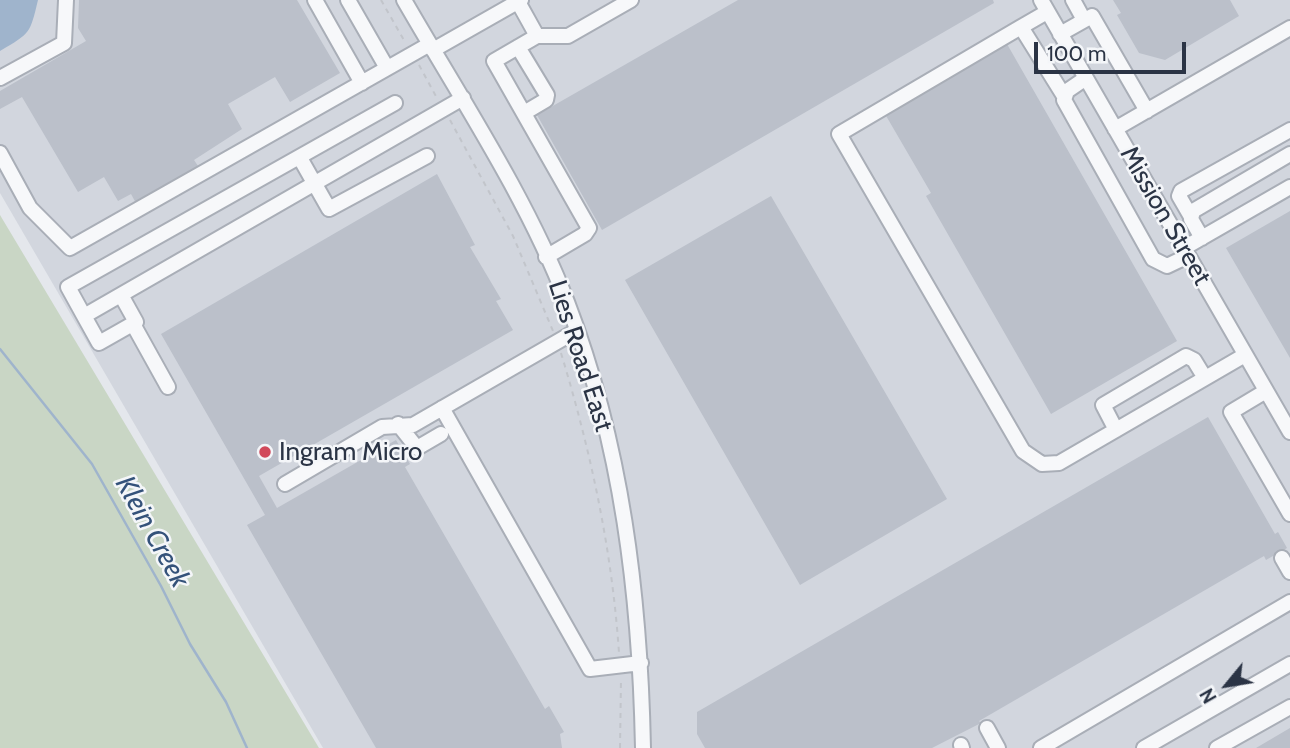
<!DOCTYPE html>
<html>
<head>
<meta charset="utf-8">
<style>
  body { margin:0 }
  #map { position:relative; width:1290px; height:748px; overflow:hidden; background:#e4e7ec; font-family:Cabin,sans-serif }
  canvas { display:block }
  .north { position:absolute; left:1192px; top:650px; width:70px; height:70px; -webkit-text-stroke:5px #f4f6f9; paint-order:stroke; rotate:240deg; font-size:19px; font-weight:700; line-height:28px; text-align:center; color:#2b3445 }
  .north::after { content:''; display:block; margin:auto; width:24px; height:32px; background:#2b3445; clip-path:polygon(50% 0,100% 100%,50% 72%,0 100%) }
  .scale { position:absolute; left:1034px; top:42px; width:152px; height:32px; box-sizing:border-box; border:4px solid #2b3445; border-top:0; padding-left:9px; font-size:21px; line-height:24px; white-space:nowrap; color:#2b3445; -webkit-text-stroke:5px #f4f6f9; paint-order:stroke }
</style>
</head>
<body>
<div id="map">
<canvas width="1290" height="748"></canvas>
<div class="north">N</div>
<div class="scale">100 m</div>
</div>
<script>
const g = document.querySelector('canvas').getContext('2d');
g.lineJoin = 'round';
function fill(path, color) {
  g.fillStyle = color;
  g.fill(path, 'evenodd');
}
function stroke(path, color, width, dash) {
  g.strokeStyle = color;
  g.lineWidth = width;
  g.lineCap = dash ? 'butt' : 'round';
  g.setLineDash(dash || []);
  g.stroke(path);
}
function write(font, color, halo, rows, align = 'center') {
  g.font = font + ' Cabin,sans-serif';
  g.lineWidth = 5;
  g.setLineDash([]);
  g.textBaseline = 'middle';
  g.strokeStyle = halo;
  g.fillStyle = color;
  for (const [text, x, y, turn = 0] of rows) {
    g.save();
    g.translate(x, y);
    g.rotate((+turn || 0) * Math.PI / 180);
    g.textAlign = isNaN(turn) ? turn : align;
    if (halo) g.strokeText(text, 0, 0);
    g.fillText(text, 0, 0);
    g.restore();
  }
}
fill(new Path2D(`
  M0,0h1290v748h-967l-323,-555z`), '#d2d6de');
fill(new Path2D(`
  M0,215l319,533h-319z`), '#c9d6c5');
fill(new Path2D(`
  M0,0h38c-8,33 -7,33 -38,51z`), '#9fb4cc');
stroke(new Path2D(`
  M0,349l92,115 69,122 29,58 36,58 21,46`), '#9fb4cc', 2.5);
fill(new Path2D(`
  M79,0h218l43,73 -50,29 -15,-25 -47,27 14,25 -48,31 6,9 -63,36 -6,-11 -13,7 -14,-24 -26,15 -56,-95 -22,12v-18l86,-50 -8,-13z
  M738,0h255l1,3 -392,227 -65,-115z
  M1113,0h117l9,16 -74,44 -26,-7 -22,-38 4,-2z
  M1007,44l170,297 -126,73 -125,-218 5,-3 -46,-79z
  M437,174l38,71 -5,2 31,52 -5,2 17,29 -254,146 18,32 119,-68 14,24 -5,3 140,242 4,-3 15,26 -4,2 2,14h-186l-129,-223 18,-10 -104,-181z
  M771,196l176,303 -147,86 -175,-305z
  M1290,211v147l-64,-110z
  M1208,417l67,117 3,-2 9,16 -21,12 -2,-4 -285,165 2,2 -49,25h-227l-8,-14v-22z
  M1290,728v20h-34z`), '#bbc0ca');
const minor = new Path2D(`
  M315,0l47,83
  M348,0l39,68
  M404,0c57,99 122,196 163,302 55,143 73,294 76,446
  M517,0l20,36 -43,25 95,167 -4,6 -39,23
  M1041,0l249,432
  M1073,0l11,20
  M1047,12l-26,15 43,69
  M1021,27l-182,107 184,317 19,13 17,-1 186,-108
  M1060,34l32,-18 55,95
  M537,36h31l63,-36
  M518,47l29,48 -1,5 -22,13
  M433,50l88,-50
  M0,78l64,-35 2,-43
  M1086,78l-19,13 -3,9 89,159 14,7 21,-10
  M395,103l-327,184 16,29 379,-218
  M1115,129l175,-101
  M0,153l30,55 40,40 360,-204
  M300,158l29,51 98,-53
  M1190,215l-11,-19 2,-5 109,-61
  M1202,238l-11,-19 2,-8 97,-57
  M1184,248l106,-61
  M84,316l15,27 37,-21 -15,-27
  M133,324l35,63
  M1266,391l-35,21 59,102
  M442,408l148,261 51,-6
  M398,424l19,24 24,-14
  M1116,430l-13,-25 83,-49 8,4 11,18
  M285,484l97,-57 31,-2 163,-94
  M1282,558l8,14
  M987,728l11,20
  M961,745l1,3
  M1041,748l249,-146
  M1144,748l146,-84
  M1217,748l73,-41`);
stroke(minor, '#a9aeb7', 18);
stroke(new Path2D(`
  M381,0l24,42
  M419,65l19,35
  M450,120l63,116 40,95
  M561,353c30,99 51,197 58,300
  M620,748l1,-69`), '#c2c5cb', 2, [5, 5]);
stroke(minor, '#f7f8fa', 14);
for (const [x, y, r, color] of [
  [265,452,7,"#d1495b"]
]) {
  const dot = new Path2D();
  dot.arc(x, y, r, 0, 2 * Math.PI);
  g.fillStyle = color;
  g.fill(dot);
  stroke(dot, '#f4f6f9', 2.5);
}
write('26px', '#2b3445', '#f4f6f9', [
  ["Mission Street",1165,216,60],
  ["Lies Road East",580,356,72]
]);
write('26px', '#2b3445', '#f4f6f9', [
  ["Ingram Micro",279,452]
], 'left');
write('italic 28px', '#34527a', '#f4f6f9', [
  ["Klein Creek",152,532,61]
]);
</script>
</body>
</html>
